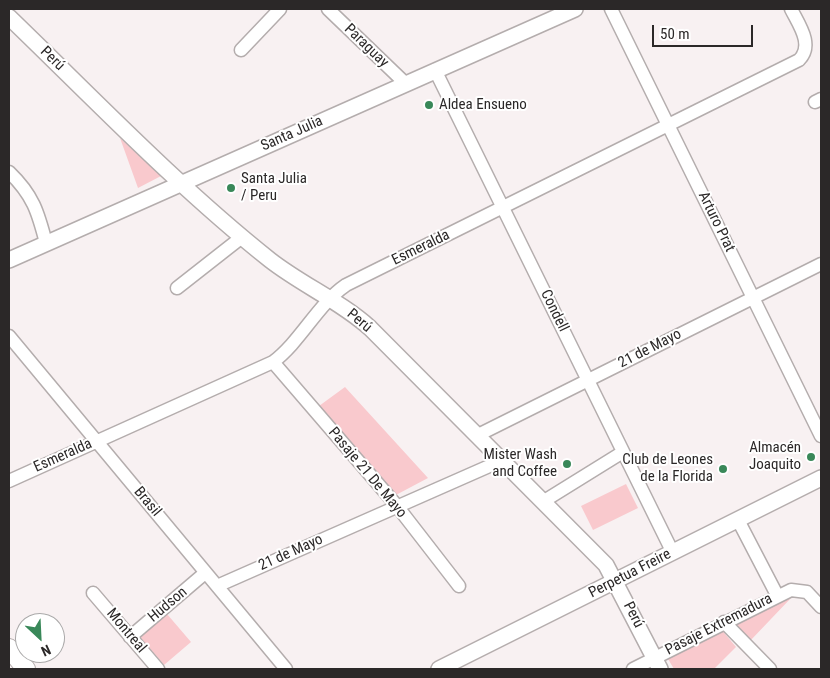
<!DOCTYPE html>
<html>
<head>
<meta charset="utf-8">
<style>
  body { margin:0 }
  #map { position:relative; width:830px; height:678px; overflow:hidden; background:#f8f1f2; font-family:"Roboto Condensed",sans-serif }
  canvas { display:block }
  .frame { position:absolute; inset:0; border:10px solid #2b2828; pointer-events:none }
  .north { position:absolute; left:15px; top:613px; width:50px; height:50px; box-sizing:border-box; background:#fff; border:1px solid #aaa9a9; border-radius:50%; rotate:155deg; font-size:14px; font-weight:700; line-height:20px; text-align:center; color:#2b2828 }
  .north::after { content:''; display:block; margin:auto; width:18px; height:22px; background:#398859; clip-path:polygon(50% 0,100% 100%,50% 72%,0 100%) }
  .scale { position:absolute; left:652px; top:25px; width:101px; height:22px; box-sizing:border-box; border:2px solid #2b2828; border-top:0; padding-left:6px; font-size:15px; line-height:18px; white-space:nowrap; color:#2b2828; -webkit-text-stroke:4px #fff; paint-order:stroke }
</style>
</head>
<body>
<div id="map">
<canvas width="830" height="678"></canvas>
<div class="frame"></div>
<div class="north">N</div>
<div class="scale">50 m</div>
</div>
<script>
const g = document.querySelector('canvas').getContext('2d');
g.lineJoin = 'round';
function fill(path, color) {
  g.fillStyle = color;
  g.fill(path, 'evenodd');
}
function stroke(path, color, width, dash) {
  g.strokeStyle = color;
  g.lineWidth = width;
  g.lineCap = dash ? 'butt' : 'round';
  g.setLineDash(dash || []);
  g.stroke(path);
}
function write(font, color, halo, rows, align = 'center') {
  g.font = font + ' "Roboto Condensed",sans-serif';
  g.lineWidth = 4;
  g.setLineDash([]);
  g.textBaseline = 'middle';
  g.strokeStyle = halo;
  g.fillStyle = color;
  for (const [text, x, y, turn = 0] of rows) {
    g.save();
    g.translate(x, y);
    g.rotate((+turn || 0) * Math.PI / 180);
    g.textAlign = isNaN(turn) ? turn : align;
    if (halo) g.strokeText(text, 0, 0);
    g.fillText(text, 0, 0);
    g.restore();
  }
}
fill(new Path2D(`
  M120,138l41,38 -23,12z
  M345,387l83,91 -34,18 -75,-90z
  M626,484l12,24 -45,22 -12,-24z
  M781,597l10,1 -41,43 -19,-18z
  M167,614l24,28 -27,23 -24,-28z
  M721,629l15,18 -22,22h-40l-6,-10z`), '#f9c9cd');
const minor = new Path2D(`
  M328,9l77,74
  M611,9l210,427
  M241,50l39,-41
  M435,70l238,483
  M815,102l6,-3
  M9,172c24,23 29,40 37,71
  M177,288l65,-51
  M9,336l277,333
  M273,362l124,144 62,80
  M478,435l343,-171
  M9,481l264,-119c28,-21 44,-57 73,-77l453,-225c15,-15 0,-35 -8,-51
  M544,501l79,-49
  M738,520l39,75
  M217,586l286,-126
  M93,593l65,76
  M724,622l46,47
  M130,637l75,-64
  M633,669l158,-79 16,2 14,15`);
const tertiary = new Path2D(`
  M9,17c85,82 168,169 261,243 32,25 70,41 100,68l236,237 54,104
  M9,260l566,-251
  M439,669l382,-191`);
const secondary = new Path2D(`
  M9,648l17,21`);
stroke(minor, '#b4adad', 15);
stroke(tertiary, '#b4adad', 18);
stroke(secondary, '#b4adad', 20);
stroke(minor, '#fff', 12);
stroke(tertiary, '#fff', 15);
stroke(secondary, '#fff', 18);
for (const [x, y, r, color] of [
  [429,105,5,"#398859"],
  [231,188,5,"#398859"],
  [811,457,5,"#398859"],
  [567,464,5,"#398859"],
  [723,469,5,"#398859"]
]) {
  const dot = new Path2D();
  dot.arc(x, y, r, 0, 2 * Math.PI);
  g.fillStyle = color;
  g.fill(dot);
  stroke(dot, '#fff', 2);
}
write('15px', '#2b2828', '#fff', [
  ["Paraguay",366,46,44],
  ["Perú",52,59,44],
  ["Santa Julia",292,134,-24],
  ["Arturo Prat",716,222,64],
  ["Esmeralda",421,248,-26],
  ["Condell",554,311,64],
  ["Perú",359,321,40],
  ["21 de Mayo",650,349,-27],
  ["Esmeralda",63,456,-24],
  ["Pasaje 21 De Mayo",367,473,50],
  ["Brasil",147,502,50],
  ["21 de Mayo",291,553,-24],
  ["Perpetua Freire",630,574,-27],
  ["Hudson",168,605,-40],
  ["Perú",633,615,63],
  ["Pasaje Extremadura",719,625,-27],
  ["Montreal",126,631,50]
]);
write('15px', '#2b2828', '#fff', [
  ["Aldea Ensueno",439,105,"left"],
  ["Santa Julia",241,179,"left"],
  ["/ Peru",241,196,"left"],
  ["Almacén",801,448],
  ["Joaquito",801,465],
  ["Mister Wash",557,455],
  ["and Coffee",557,472],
  ["Club de Leones",713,460],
  ["de la Florida",713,477]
], 'right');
</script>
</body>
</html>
